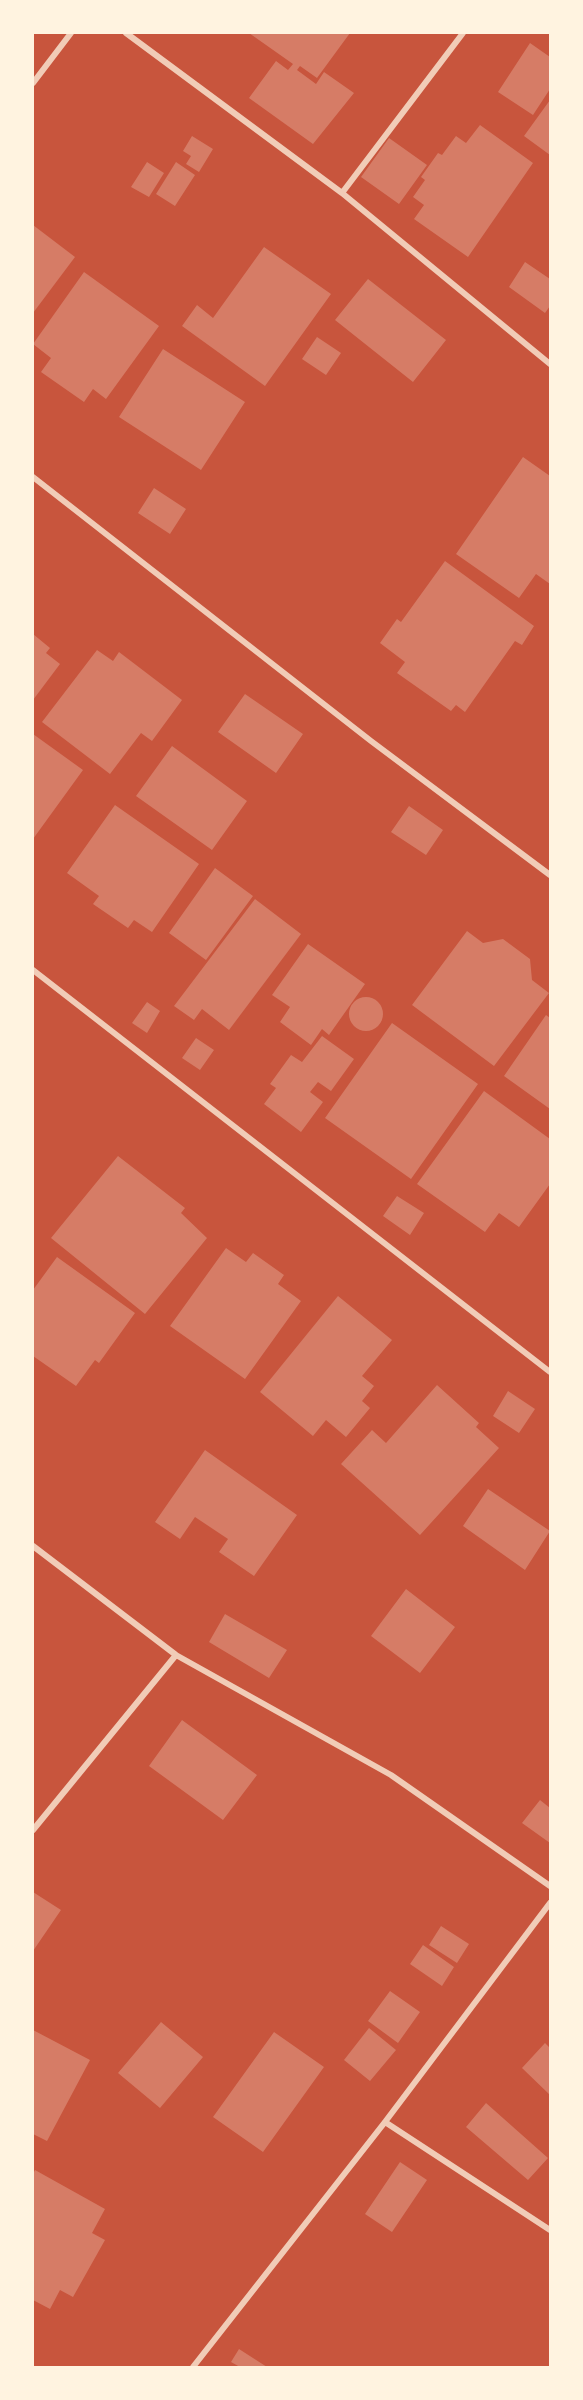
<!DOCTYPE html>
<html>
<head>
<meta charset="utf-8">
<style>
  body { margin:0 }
  #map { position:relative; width:583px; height:2400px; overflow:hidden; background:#c8553d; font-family:"PT Sans",sans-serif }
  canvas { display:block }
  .frame { position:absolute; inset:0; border:34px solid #fff3e0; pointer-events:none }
</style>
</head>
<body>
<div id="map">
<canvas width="583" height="2400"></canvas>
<div class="frame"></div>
</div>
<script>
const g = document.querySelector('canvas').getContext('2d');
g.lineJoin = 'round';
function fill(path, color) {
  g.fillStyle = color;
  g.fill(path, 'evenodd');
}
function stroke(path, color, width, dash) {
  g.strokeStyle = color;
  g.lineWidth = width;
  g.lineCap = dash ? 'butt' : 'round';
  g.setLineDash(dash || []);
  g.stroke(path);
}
fill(new Path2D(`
  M249,33h101l-33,45 -17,-12 -3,4 19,14 8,-12 30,21 -41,51 -64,-46 27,-37 12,9 5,-6z
  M530,43l20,14v32l-17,26 -35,-23z
  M550,100v55l-26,-19z
  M480,125l53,38 -65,94 -54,-38 10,-14 -11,-8 12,-17 -4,-3 17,-24 4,2 14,-19 10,7z
  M192,136l21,13 -14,23 -13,-8 5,-8 -8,-5z
  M389,138l38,27 -28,39 -38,-27z
  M147,162l17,11 -15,24 -18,-10z
  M176,162l19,13 -20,31 -19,-12z
  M33,225l42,32 -42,56z
  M264,247l67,47 -66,92 -83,-60 15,-21 16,13z
  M525,262l25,17v27l-5,7 -36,-26z
  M84,272l75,54 -53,73 -13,-10 -9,13 -43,-30 10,-14 -18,-14z
  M368,279l78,61 -33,42 -78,-62z
  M317,337l24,16 -15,22 -24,-16z
  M163,349l82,53 -44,68 -82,-53z
  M523,457l27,19v108l-14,-10 -17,24 -63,-44z
  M154,488l32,21 -16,25 -32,-21z
  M445,561l89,65 -12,19 -7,-4 -50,71 -9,-7 -5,6 -54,-38 8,-11 -25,-19 17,-24 4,3z
  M33,634l17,14 -4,5 14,11 -27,36z
  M97,650l16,11 6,-9 63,48 -30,41 -11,-8 -31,41 -68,-52z
  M245,694l58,40 -27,39 -58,-41z
  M33,734l50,36 -50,69z
  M172,746l75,55 -35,49 -76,-54z
  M115,805l84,59 -47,68 -18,-12 -6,8 -35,-24 6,-8 -32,-23z
  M409,806l34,24 -17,25 -35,-23z
  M215,868l38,28 -47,64 -37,-27z
  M255,899l46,35 -72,96 -27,-21 -8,11 -20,-14z
  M467,931l16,12 20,-4 27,20 2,21 17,13 -55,73 -82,-61z
  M308,944l57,40 -36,51 -7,-6 -11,16 -31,-23 10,-15 -18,-12z
  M349 1014a17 17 0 1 1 34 0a17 17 0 1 1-34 0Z
  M147,1002l13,9 -13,22 -15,-10z
  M546,1015l4,3v91l-46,-33z
  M392,1023l86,61 -67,95 -86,-61z
  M322,1036l32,23 -23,32 -13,-9 -8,10 13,10 -22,30 -37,-28 12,-16 -6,-4 21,-29 11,7z
  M196,1038l18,12 -14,20 -18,-12z
  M484,1091l66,48v45l-31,43 -20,-14 -14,19 -68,-48z
  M118,1156l67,52 -4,5 26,25 -62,76 -94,-76z
  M397,1196l27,17 -14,22 -27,-19z
  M226,1248l20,14 7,-9 31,22 -6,9 23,17 -56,78 -75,-53z
  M57,1257l78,56 -36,50 -4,-3 -19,26 -43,-30v-66z
  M338,1296l54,44 -30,36 12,10 -12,15 8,7 -24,29 -20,-17 -13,16 -53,-44z
  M437,1385l42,38 -3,4 23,21 -79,87 -79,-71 31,-34 14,13z
  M508,1391l27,18 -16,24 -26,-17z
  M205,1450l92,65 -43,61 -35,-24 9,-13 -33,-22 -15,22 -25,-17z
  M488,1489l62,42 -25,39 -62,-44z
  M406,1589l49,38 -35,46 -49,-37z
  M225,1614l62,36 -18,28 -60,-36z
  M182,1720l75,55 -34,45 -74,-54z
  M540,1800l10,8v35l-28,-20z
  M33,1892l28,18 -28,41z
  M441,1926l28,18 -12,19 -28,-18z
  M423,1945l31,22 -12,19 -32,-22z
  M390,1991l30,21 -22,31 -30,-22z
  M161,2022l42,35 -43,51 -42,-35z
  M369,2028l27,22 -26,31 -26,-21z
  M33,2030l57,30 -43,81 -14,-7z
  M274,2032l50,35 -61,85 -50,-35z
  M545,2043l5,5v47l-28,-27z
  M486,2103l62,55 -20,22 -62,-53z
  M400,2162l27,18 -35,52 -27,-18z
  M35,2170l70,39 -13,24 13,7 -32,57 -13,-7 -10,19 -17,-9v-126z
  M239,2349l28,18h-27l-9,-5z`), '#d67c66');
stroke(new Path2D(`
  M126,33l216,160 208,171
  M33,83l38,-50
  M342,193l121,-160
  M33,477l338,264 179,134
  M33,970l517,402
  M33,1546l143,109 215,120 159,111
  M33,1830l143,-175
  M385,2122l165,108
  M193,2367l192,-245 165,-219`), '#f1ccb7', 6);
</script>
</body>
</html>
